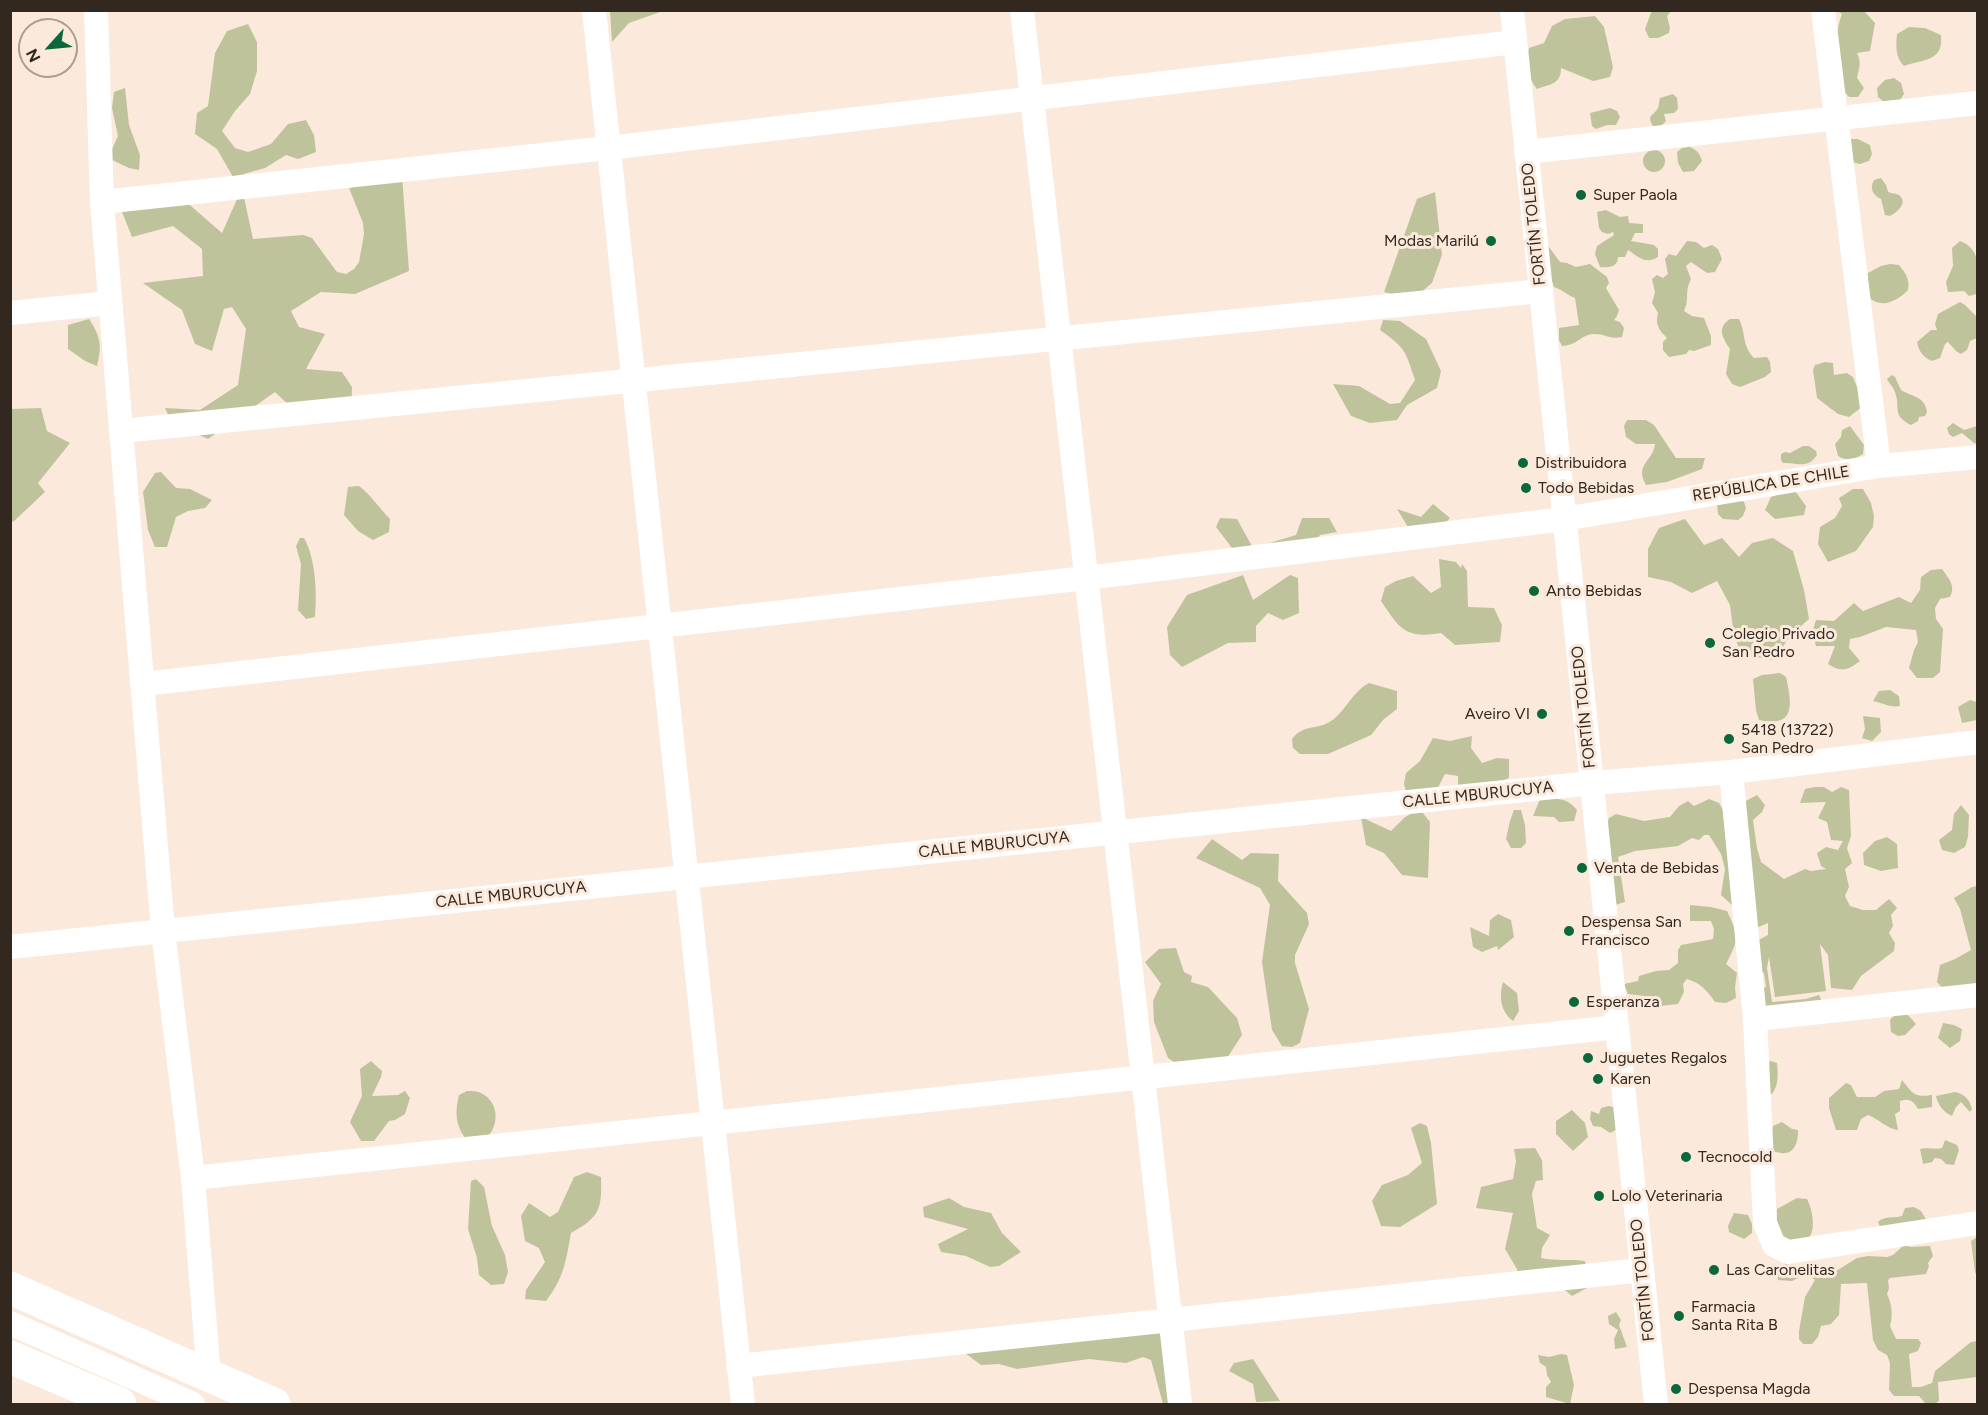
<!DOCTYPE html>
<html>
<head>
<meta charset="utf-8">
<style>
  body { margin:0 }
  #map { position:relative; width:1988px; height:1415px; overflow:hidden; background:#fbe9db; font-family:Figtree,sans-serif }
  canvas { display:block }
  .frame { position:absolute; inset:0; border:12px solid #33281f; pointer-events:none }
  .north { position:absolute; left:18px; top:18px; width:60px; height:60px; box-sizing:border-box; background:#fbe9db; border:2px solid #ab9c90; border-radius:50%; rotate:243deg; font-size:16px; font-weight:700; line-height:24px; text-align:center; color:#33281f }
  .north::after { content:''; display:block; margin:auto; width:21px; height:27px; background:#0b683c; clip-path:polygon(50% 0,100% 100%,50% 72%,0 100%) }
</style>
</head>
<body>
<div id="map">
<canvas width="1988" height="1415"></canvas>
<div class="frame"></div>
<div class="north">N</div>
</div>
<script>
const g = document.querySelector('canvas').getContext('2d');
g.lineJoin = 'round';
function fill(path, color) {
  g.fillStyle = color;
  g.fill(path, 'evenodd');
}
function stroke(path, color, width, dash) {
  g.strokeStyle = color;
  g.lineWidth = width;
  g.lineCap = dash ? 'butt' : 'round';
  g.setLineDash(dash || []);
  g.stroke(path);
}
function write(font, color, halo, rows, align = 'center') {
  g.font = font + ' Figtree,sans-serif';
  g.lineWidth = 6;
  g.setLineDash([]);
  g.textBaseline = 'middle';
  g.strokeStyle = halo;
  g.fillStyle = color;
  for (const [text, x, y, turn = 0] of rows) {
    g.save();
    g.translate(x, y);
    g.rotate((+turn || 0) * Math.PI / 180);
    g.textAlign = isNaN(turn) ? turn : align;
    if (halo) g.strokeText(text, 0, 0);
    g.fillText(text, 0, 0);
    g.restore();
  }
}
fill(new Path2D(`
  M1652,10l19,1 -4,5 3,12 -1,5 -11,5h-9l-4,-9z
  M610,11v-1l53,1 -34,12 -17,19z
  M1837,11h27l11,12 -5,28 -13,2c5,10 2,15 0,25l7,10 -6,9h-9l-7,-8c5,-29 -12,-45 0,-75z
  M1595,16l9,11 9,40 -3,10 -17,4 -32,-13c0,16 -10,16 -24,21 -11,-15 -12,-23 -8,-41l15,-5 8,-17 13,-7z
  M248,24l9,18v29l-7,23 -15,17 -13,20 13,17 13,4 23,-8 17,-20 18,-4 8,15 2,17 -18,7 -12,-4 -21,13 -32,9 -16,-28 -22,-15 2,-21 11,-7 7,-53 12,-22z
  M1909,27l16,1 16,7c3,27 -18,24 -37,31 -9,-9 -8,-20 -7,-32z
  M1894,78l7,5 3,11 -4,6 -16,2 -6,-5 -1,-9 8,-8z
  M125,88l4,37 11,30 -1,15 -10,-2 -21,-10 10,-22 -6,-28 2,-16z
  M1673,94l4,4 1,11 -4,4 -10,1 2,7 -8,8 -4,-1c-8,-14 -2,-10 4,-20 1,-3 1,-7 2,-10z
  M1610,108l7,3 3,6 -4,8h-9l-11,4 -4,-3 -2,-13z
  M1850,139h8l12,6 2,9 -3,7 -9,3 -8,-2z
  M1689,147c7,2 11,6 13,14l-8,10 -11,1 -5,-9 -1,-11 5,-4z
  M1643 161a11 11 0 1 1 22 0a11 11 0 1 1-22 0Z
  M402,175l7,96 -54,23 -34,-2 -30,19 8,16 26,7 -19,35 36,3 10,15 -1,30 -42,7 -34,-32 -67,47 -36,-16 -7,-15 35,2 38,-25 8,-56 -14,-22 -8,2 -12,42 -17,-7 -13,-34 -39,-27 60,-7 -1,-27 -29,-23 -41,11 -10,-25 61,-13 39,34 20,-45 11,51 50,-4 9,3 25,34 9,2 8,-5 5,-7 5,-28 -1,-11 -14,-35z
  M1881,178l5,7 2,7c4,2 8,1 11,3 10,8 -3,18 -9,21l-5,-1 -4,-16c-8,-4 -12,-10 -7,-19z
  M1435,192l7,63 -10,28 -19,16 -29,-7 33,-93z
  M1606,210l14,7 8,-1 1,7 14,1v9h-8l-4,8 23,4 4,4v8c-13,8 -19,0 -30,-7l-3,7h-7c0,10 -9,11 -18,10l-5,-13 2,-8 17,-11 -1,-3 -5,2 -6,-2 -3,-4 -2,-16z
  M1687,241l9,1 8,6 8,-3 6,4 4,10 -7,13 -8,1 -16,-11 -5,4 5,13c-7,14 -1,19 -7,32l8,5 12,2 7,18v9l-17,6 -5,-1 -3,4 -17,3 -6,-7v-8l4,-4c-8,-8 -12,-13 -9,-25l-6,-10 3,-11 -3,-13 5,-4 6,3 5,-4 -3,-15 4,-5 7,2z
  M1960,241c23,8 18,33 17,53l-8,2 -5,-5 -16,1 -2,-10 7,-16 -1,-18z
  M1546,243l14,19 7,1 9,4 14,-3 17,13 2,6 -3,5 13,22 -2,6 -3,4 6,2 4,6 -2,9c-11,3 -18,-4 -29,-3 -13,1 -14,11 -31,12l-3,-6v-12l20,-3 -4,-27c-8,-3 -12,-8 -21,-11l-4,-12z
  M1890,264l9,1c7,9 11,14 9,25 -14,14 -29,19 -43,4v-8l3,-13 13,-7z
  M1960,302l5,3 12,12v21l-7,3 -3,9 -6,4 -5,-3 -8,-9 -3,2 -5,14 -8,3c-9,-4 -13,-9 -15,-19l14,-12h6l-2,-6 3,-10z
  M89,319c12,18 13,27 8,47l-12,-5 -17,-12v-24z
  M1730,319h9c7,14 3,27 15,39l13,-1 3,5 1,10 -6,5 -25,10 -8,-3 -6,-10 4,-25c-7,-11 -14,-21 0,-30z
  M1383,320l17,1 26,18 15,32 -4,17 -30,17 -10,15 -27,3 -19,-7 -18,-32 26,2 31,18 10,-1 15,-23c-10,-30 -9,-31 -35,-50z
  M1825,362l8,1 1,12 13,-2 6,4c4,10 8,18 10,29l-14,11 -11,-3 -21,-16 -4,-28 2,-5z
  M1892,375l3,2 6,13c11,7 24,6 26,22l-2,4 -6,1 -1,4 -7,4c-20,-10 -10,-17 -16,-33 -2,-6 -6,-8 -8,-13z
  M41,408l6,23 23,12 -32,40 7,9 -32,30 -3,-4 1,-109z
  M1627,420h19l8,5 22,33h29l-3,11 -35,13 -21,3c-12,-21 7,-23 9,-41h-19l-10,-7 -2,-11z
  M1953,423l11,7 13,-4v18l-3,-1 -12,-10 -9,4 -4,-3 -2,-6z
  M1850,426l14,19 -1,9c-9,6 -16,7 -25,2l-3,-12 6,-7 1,-7z
  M1803,446h6l7,5 1,4c-10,15 -19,7 -34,8l-2,-3v-6l4,-2 5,1z
  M161,472l15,16 14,1 22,11 -7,8 -17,3 -12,6 -9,30h-12l-7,-17 -5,-38 12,-19z
  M359,486c13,10 20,22 31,33l-1,13 -16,8 -15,-9 -14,-16 4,-28z
  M1793,488l13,18 -2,9 -29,4 -10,-9 6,-13z
  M1853,489h10l8,14 3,13 -1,11 -17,24 -28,11 -10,-18 2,-17 15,-9 7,-12 -3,-8z
  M1734,496l10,6 2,6 -3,8 -5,4 -15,-1 -5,-5 -1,-10z
  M1433,504l17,14 -17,19 -17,3 -19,-31 24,8z
  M1220,518l17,1 16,29 43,-13 6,-17h27l8,14 -17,3 -16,20 -72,-7 -16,-21z
  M1685,519l19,26 18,-7 17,19 13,-14 21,-5 20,13 11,39 5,29 -19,17 -16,24 -32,-5 -8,-19 -4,-31 -13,-24 -25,12 -21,-11 -23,-5v-28l11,-21z
  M300,538h4c12,21 13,56 11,79l-9,2 -8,-9 3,-46 -5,-18z
  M1439,559l17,3 5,6 1,-4 5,7 1,36 26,1 8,17 -2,17 -45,3 -14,-12c-36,6 -41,-4 -60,-32l4,-14 11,-6 17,-5 18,17 10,-6z
  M1942,569c7,10 14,17 8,28l-10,2 -5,9 1,11 7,10 -3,43 -7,6h-16l-8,-10 5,-18 4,-8 -2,-12 -30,-3 -26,10 -10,2 -1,9 11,13c-12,9 -18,12 -32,3l7,-18h-19l-4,-14 4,-12 18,1 20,-18 9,8 36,-14 12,6 9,-13 1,-13 10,-7z
  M1243,575l10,25 37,-25 8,3 1,35 -16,7 -15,-7 -12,13v16l-28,1 -46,24 -12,-12 -3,-28 20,-32z
  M1780,673l6,4c6,27 10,51 -27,43l-3,-10 -3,-31 9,-4z
  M1369,683l28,8v18l-14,11 -12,15 -43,19h-28l-7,-6 -1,-9c11,-15 26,-9 39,-18 14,-9 21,-29 38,-38z
  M1890,690l9,6 1,10c-10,2 -17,-3 -27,-5l6,-10z
  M1970,700l7,2v18l-15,3 -4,-16z
  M1863,716l17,2 1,14 -9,9 -10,-3 3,-9z
  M1472,736l-1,12 11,15 15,-5 12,1v19l-7,3 -44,9v-14l-13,-2 -15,29 -22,-5 -4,-14 2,-11 14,-12 13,-23 17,3z
  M1815,787h9l8,5 9,-5 8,3 2,46 -4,12 5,15 -7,6 4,18 -4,9 5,10 13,4h13l13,-11 8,9 -6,7 2,11 -4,7 6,10 -1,8 -33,25 -9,14 -21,-2 -3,-33 -8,-11 6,47 -51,6 -6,-40 -2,11 5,34 34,-3 13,-4 5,10 -54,8 -11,-12 2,-12 5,-2 -2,-14 -7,-4 -4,-26 15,-8v-12l-14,6 -14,-125 17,-9 8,10 -3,7 -9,8 4,28 4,14 23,17 21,-10 6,2 15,-2 -5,-3 -4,-13 9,-6 12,3 5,-9 -12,-1 -4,-18 -9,-4 8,-16 -26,1 5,-14z
  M1540,799c16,0 26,-3 37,11l-3,11 -15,1 -5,-5 -21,-1z
  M1709,799l10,4 4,7 11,97 -13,-12 4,-26 -4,-15 -12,-19h-5l-5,5 -7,-2 -14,8 -43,5 -17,6 7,45 -10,3 -9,-79 3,-8 7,-4 28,7 26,-4 9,-11 9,-5 6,5z
  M1961,805l8,10 -1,22 -3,10 -11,6 -12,-3 -3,-10 13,-10 2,-16z
  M1419,808l11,14 -2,56 -26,-3 -18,-22 -18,-8 -5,-28 30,14 13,-13z
  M1521,810l4,15 1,18 -5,5h-10l-5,-9 4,-18 4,-11z
  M1887,837l10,7 1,24 -17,3 -17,-6 -1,-12 12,-12z
  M1212,839l30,21 9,-7 28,1 -1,27 29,32 2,11 -14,31v8l14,46 -9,34 -8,4 -10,-1 -10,-16 -10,-68 8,-57 -10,-17 -64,-30z
  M1977,886v99l-31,7 -9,-10 3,-17 15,-6 16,-9 -11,-41 -6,-11 18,-11z
  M1690,905l21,2 16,4c12,25 12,29 -1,53l11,9 -2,14 1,11 -10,5 -11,-1c-8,-12 -15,-19 -28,-23l-4,5 1,8 -6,12 -18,2 -16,-10 -16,-2 -4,-10 14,-3 1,-5 17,-5 13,-1 9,-7v-13l3,-5 32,-6 1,-10 -3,-8h-21z
  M1498,914l13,6 3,17 -16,13 -1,-4 -15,6 -9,-5 -3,-20 19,9 1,-16z
  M1176,948l8,24 8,4 -1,6 17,5 29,31 5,17 -15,23 -44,10 -15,-10 -14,-36 -1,-21 8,-17 -16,-22 14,-13z
  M1503,982l14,11 2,18 -6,10c-13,-10 -14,-25 -10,-39z
  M1895,1014l13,1 8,9 -11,11 -7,1 -7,-4 -1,-12z
  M1943,1023l11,2 8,4 -2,12 -10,7 -12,-10z
  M371,1061l11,10 -1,6 -9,19 26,-1 7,-4 5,7 -5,16 -10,6 -6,1 -15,20h-13l-11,-19 12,-26 -2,-27z
  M1771,1061l6,2c1,11 2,21 -5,31l-14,-5 3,-25z
  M1902,1080c11,13 11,18 30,15v12l-14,2c-5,-9 -9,-11 -18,-8v10l-5,3 3,16c-11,-1 -19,-11 -30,-15l-7,4 -4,11h-21l-7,-22v-10l17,-15 5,2 6,12h18l9,-6 15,-2z
  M467,1091c5,0 10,0 14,2 19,9 19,35 3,47 -3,3 -10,3 -13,4 -15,-14 -17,-29 -12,-49z
  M1955,1092c10,2 15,8 17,17l-2,3 -9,-10 -5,5 -4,9c-9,-4 -14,-11 -16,-20z
  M1609,1106l7,2 2,21 -8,4 -9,-6 -8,-1 -3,-7 1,-8 8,3 2,-6z
  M1572,1110l13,13 3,14 -15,14 -17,-17v-13z
  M1782,1122l10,7 6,1c0,17 -6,28 -25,21l-2,-16 2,-9z
  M1420,1123l7,3 4,17 6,61 -37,23 -19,-1 -9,-25 10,-16 26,-10 14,-12 -11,-35z
  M1945,1140l12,5 2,5 -5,15 -8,-1 -5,-5 -6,-1 -3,4 -9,2 -3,-15c8,-2 14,1 22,-1z
  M1535,1148l7,12 1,20 -7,1 -4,13 5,34 13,7 -8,13 -1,10c15,3 29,1 44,3l4,26 -17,9 -12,-10 -41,6 -2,-23 -12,-20 8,-36 -37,-5 5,-21 32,-8 3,-18 -2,-12z
  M587,1172l14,5c1,32 -1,40 -30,56 -5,28 -7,45 -25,68l-21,-2 1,-9 19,-28 -6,-14 -14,-7 -4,-25 8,-13 21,14 8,-5 16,-35z
  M476,1179l8,8 8,39 13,29 3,17 -4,12 -13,1 -12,-10 -2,-17 -9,-29 3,-48z
  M949,1198l15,9 27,6 11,20 19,19 -22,14 -9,1 -24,-11 -25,-4 -3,-8 30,-15 -44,-12 -1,-10z
  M1797,1198l10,1c5,9 10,32 1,39 -4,4 -14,6 -19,8l-13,-18 1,-19z
  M1914,1207l7,4 6,10 -45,10 -4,-9c8,-7 15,-3 24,-6l3,-8z
  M1734,1213l14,2 4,9v9l-8,6 -15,-7 -1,-6z
  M1977,1237h1l-1,39 -2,-4 -4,-31z
  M1904,1245l7,2 19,-1 3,10 -5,7 1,3 -3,8 -36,4 -2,2 1,8 -2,6c5,11 6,21 3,32l6,13h22l3,4 -3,8 -9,3 3,33h9l11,-4 3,-12 36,-29 6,-1v36l-39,5 1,19 -4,3 -10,-1 -6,-7h-25l-5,-6 1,-27 -3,-8 -9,-5 -5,-10 -6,-57 -26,1 -2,31 -8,9 -10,2 -3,11 -6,7h-9l-4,-5v-8l6,-34 10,-17 -9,-6 -14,7 -14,-1 -1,-9 8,-8 10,4 29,-3 4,12 29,-18 11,-2 19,1 6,-2z
  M1616,1312l5,8 -2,5 8,22 -12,2 -1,-10 4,-9 -9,-6 -1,-8z
  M1159,1319l13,85h-9l-12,-44 -8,-3 -17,6 -37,-4 -72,10 -18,-5 -18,1 -16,-12z
  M1561,1354l6,1 7,30 -4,19 -24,-7v-10l5,-5 -4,-7 -1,-8 -6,-4 -2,-8 11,2z
  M1253,1359l27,42 -24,1 -3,-18 -24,-13 5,-8z`), '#bfc39c');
stroke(new Path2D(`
  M96,10l6,192 61,729 30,247 16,199
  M594,10l149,1394
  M1022,10l158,1394
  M1512,10l144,1394
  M1823,10l56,456
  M1526,152l452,-49
  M102,202l506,-54 907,-106
  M10,313l100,-10
  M121,431l1420,-140
  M143,684l943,-106 478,-59 315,-53 99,-9
  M1731,772l24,247 10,204 9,22 14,7 190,-29
  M10,947l1582,-164 139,-11 247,-30
  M1755,1019l223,-24
  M193,1178l1424,-151
  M10,1323l183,81
  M738,1366l904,-96`), '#fff', 24);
stroke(new Path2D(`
  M10,1288l264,116
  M10,1357l110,47`), '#fff', 33);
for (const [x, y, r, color] of [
  [1581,195,6,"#0b683c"],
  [1491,241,6,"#0b683c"],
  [1523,463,6,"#0b683c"],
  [1526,488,6,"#0b683c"],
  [1534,591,6,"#0b683c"],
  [1710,643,6,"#0b683c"],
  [1542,714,6,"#0b683c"],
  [1729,739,6,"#0b683c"],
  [1582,868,6,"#0b683c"],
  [1569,931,6,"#0b683c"],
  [1574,1002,6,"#0b683c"],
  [1588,1058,6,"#0b683c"],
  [1598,1079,6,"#0b683c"],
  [1686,1157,6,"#0b683c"],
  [1599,1196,6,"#0b683c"],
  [1714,1270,6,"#0b683c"],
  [1679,1316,6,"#0b683c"],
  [1676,1389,6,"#0b683c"]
]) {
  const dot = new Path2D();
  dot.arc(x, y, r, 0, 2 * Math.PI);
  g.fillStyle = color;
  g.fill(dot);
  stroke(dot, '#fbe9db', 2);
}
write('16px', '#33281f', '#fbe9db', [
  ["Super Paola",1593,195],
  ["Modas Marilú",1479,241,"right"],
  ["Distribuidora",1535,463],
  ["Todo Bebidas",1538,488],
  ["Anto Bebidas",1546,591],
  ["Colegio Privado",1722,634],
  ["San Pedro",1722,652],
  ["Aveiro VI",1530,714,"right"],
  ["5418 (13722)",1741,730],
  ["San Pedro",1741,748],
  ["Venta de Bebidas",1594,868],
  ["Despensa San",1581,922],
  ["Francisco",1581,940],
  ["Esperanza",1586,1002],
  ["Juguetes Regalos",1600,1058],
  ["Karen",1610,1079],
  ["Tecnocold",1698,1157],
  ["Lolo Veterinaria",1611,1196],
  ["Las Caronelitas",1726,1270],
  ["Farmacia",1691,1307],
  ["Santa Rita B",1691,1325],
  ["Despensa Magda",1688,1389]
], 'left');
write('16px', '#33281f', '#fbe9db', [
  ["FORTÍN TOLEDO",1534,224,-96],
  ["REPÚBLICA DE CHILE",1771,484,-9],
  ["FORTÍN TOLEDO",1584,707,-96],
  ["CALLE MBURUCUYA",1478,795,-6],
  ["CALLE MBURUCUYA",994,845,-6],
  ["CALLE MBURUCUYA",511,895,-6],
  ["FORTÍN TOLEDO",1643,1280,-96]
]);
</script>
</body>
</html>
